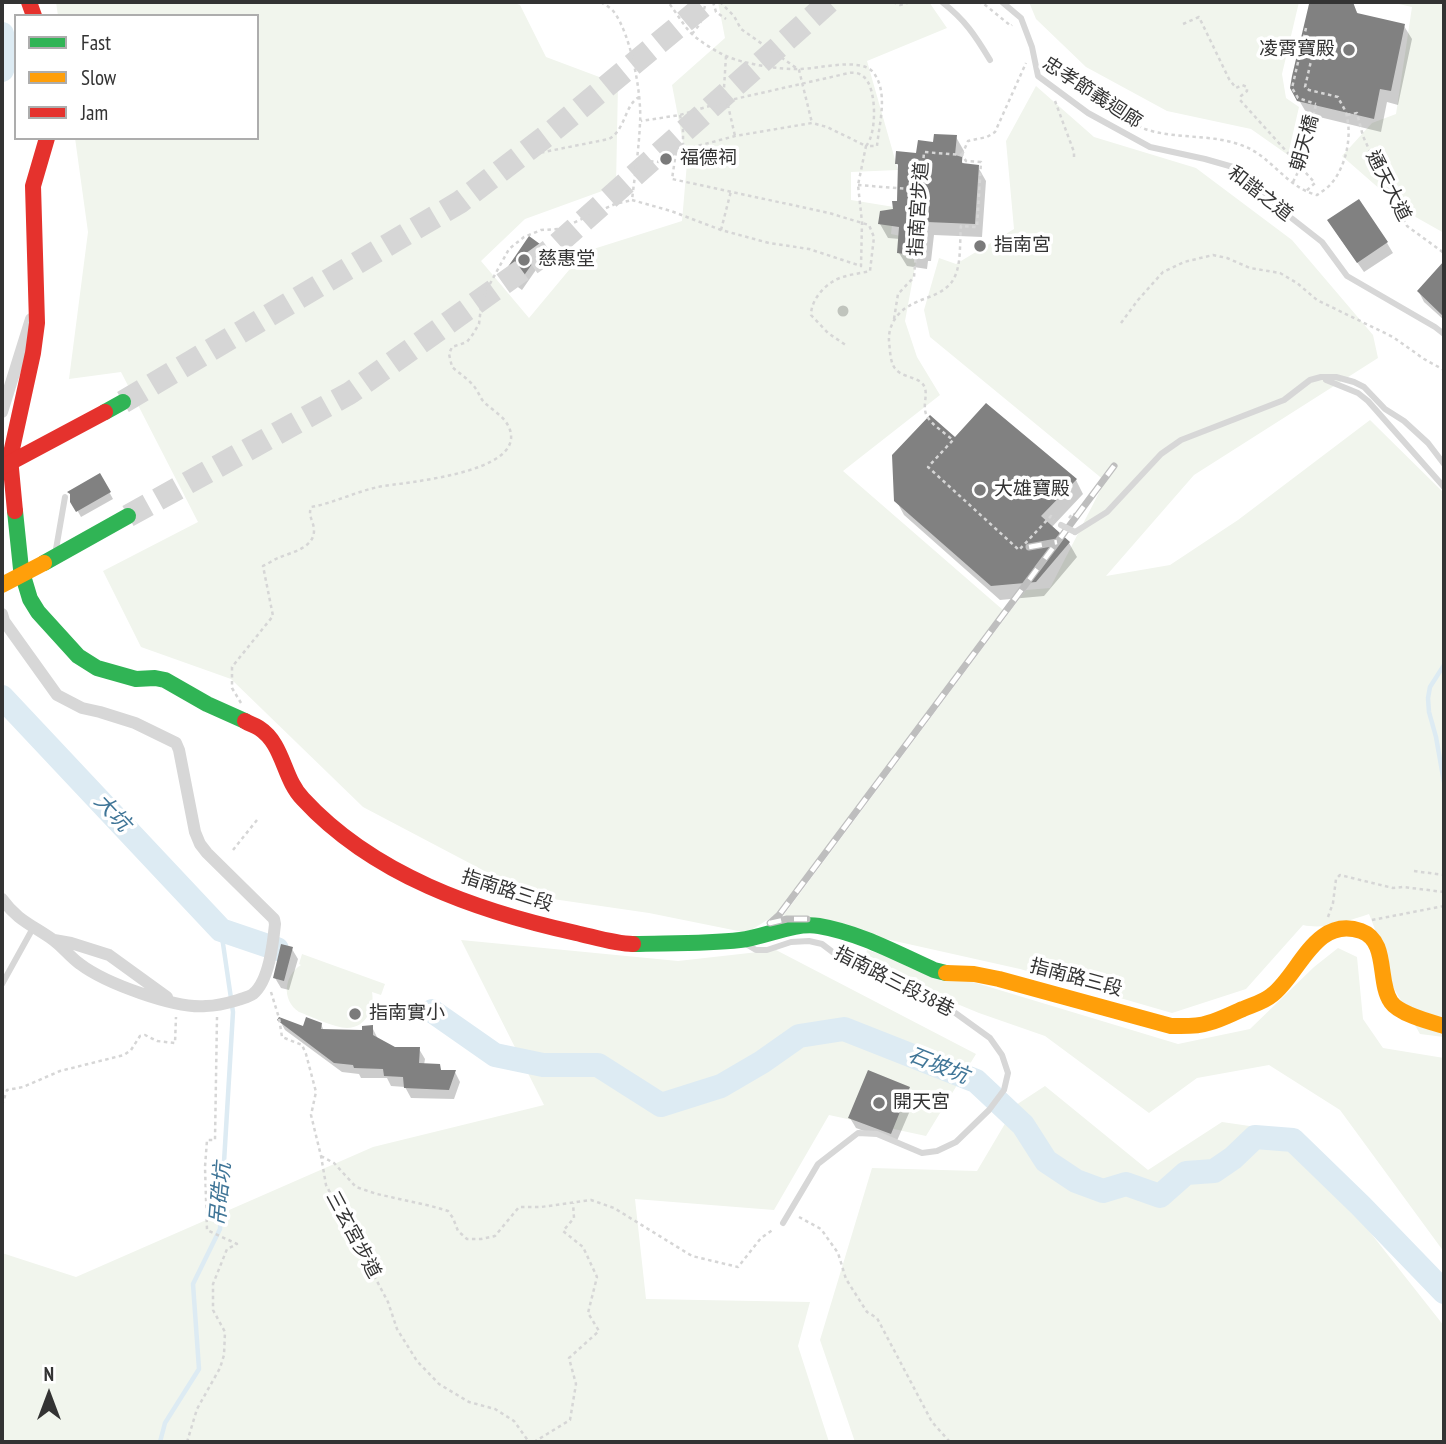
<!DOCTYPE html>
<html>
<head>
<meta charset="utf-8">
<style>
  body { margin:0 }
  #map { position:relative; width:1446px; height:1444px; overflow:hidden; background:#fff; font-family:"PT Sans Narrow",sans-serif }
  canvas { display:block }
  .frame { position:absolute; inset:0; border:4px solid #333; pointer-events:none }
  .legend { position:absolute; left:14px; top:14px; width:245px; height:126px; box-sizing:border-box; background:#fff; border:2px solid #adadad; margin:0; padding:9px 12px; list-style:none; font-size:21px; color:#333 }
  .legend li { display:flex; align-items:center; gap:14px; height:35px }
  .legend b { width:35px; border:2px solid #adadad }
  .north { position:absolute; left:14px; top:1360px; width:70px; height:70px; -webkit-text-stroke:5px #fff; paint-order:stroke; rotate:0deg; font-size:19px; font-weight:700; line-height:28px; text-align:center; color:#333 }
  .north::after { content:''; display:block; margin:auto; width:24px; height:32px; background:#333; clip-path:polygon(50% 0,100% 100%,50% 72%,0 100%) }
</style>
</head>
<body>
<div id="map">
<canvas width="1446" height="1444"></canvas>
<div class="frame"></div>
<ul class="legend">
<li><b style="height:9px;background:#30b455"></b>Fast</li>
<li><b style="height:9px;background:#ff9f0a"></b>Slow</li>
<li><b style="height:9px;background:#e5322d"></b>Jam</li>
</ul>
<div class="north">N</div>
</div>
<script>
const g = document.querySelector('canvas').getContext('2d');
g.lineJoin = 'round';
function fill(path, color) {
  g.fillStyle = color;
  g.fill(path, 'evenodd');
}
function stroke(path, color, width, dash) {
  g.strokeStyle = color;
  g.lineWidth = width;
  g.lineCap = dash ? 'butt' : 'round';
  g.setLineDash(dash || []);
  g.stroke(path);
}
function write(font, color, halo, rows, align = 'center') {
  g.font = font + ' "PT Sans Narrow","Noto Sans TC",sans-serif';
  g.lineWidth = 7;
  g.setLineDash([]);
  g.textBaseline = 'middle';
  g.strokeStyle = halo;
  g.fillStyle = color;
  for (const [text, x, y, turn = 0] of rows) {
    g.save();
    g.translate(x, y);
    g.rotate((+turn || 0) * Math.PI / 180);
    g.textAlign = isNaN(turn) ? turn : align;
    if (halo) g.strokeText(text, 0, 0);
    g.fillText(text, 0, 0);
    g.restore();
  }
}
fill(new Path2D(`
  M56,2h455l9,3 26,52 72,27 -2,102 -91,33 -44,42 48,57 55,-66 98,-31 5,-58 -15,-78 53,-47 -7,-36h211l18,26 -80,33 31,109 -47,2v28l43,7 -3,27 29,6 -15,81 12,36 23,38 -97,76 160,139 -226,304 -26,16 -8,2 -94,-19 -117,-17 -169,-89 -132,-128 -90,-32 -38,-76 95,-49 -77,-150 -52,7 19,-147 -13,-94h182v-122h-199z
  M1029,2h270l-17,72 4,24 13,9 -11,48 -37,-26 -84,-18 -81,-44 -50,-48z
  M1390,2h54v231l-39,-22 -63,-55 30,-33 24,-9 16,-107z
  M1036,86l58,51 102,31 96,72 81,95 5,23 -184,117 -88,101 64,-11 68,-45 132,-100 74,73v544l-24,-3 -32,-56 -4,-26 -15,-38c-22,7 -44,16 -66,11l-57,64 -74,24 -152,-44 -237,-53 243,-326 24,-2 55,-107 -175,-144 -6,-27 15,-52 17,6 58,-35 -8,-88z
  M461,940l217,21 98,-11 200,104 -50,82 -97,-21 -55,95 -139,-11 11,100 164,3 -12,44 31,96h-827v-189l74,24 297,-130 171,-42z
  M1338,948l19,9 6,62 20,29 61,10v194l-104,-142 -71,-45 -72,13 -48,35 -104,-77 -66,-23 -116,-48 4,-15 311,94 72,-15 64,-62z
  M302,954l83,30 -4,11 -9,-3c3,16 -6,36 -25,36 -12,0 -37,-12 -48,-16 -18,-12 -15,-37 2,-47l-2,-1z
  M1045,1086l103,84 74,-48 69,10 153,194v116h-589l-35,-102 52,-172 105,3 39,-66z`), '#f1f5ed');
fill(new Path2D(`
  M1315,2h37l7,14 45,10 8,13 -14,66 -11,-3 -6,30 -74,-18 -15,-26 18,-83z
  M956,137l8,14 -2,11 3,3 13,2 8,14 -4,56 -48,-2 -3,26h-3l-1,8 -20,-3 -8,-13 1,-14 -12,-1 -8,-14 15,-13 3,-8 2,-35 -3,-4 21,-9 16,-11z
  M1335,231l52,12 6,10 -29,19z
  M543,248l4,6 -25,36 -14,-10 -3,-6z
  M1439,269l5,5v46l-20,-18 -5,-10z
  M837.5 311a5.5 5.5 0 1 1 11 0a5.5 5.5 0 1 1-11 0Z
  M955,440l121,40 7,14 -32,34 18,15 8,14 -33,39 -44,4 -96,-85 -8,-15z
  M100,475l13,24 -32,18 -9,-16z
  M292,949l6,10 -9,31 -8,-2 -6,-10z
  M279,1019l26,10 16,-5 3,7 39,1 9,-5 6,12 16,9 25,1 6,10 -1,6 15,1 3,6h13l5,10 -6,17 -43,-1 -6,-11 -14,-1 -4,-8h-26l-2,-4 -17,-2 -57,-42z
  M909,1089l6,10 -19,44 -40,-15 -6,-10z`), '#0003');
stroke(new Path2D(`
  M1444,665l-14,22 -2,11 1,14 7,25 8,45
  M160,1442l5,-19 34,-54 -6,-85 27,-55 13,-217 -12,-82`), '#ddebf3', 4.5);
stroke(new Path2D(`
  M2,34l6,19 -6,17
  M2,697l219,233 56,19
  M432,1011l63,44 48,10h55l63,40 60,-19 41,-24 37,-26 45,-7 132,52 47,44 23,36 30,20 27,10 23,-7 34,12 26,-23 28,-2 19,-13 22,-21 38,3 68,66 83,86`), '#ddebf3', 24);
fill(new Path2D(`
  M1312,2h41l4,11 48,11 -14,67 -11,-2 -6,30 -77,-18 -7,-13 2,-12 17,-72z
  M934,134l23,1 -2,20 7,2v6l17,2 -4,59 -48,-2 -4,26 -2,-1 -1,9 -23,-3 2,-26 -21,-3 2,-13 13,-2 -1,-8h5l1,-37h-3l1,-13 20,2 2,-13 15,2z
  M1359,199l29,43 -31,21 -30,-43z
  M529,236l15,11 -26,37 -15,-10z
  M1444,261v56l-27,-26z
  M986,403l91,76 -36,37 29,26 -34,40 -45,4 -97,-85 -2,-46 38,-40 25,22z
  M100,473l11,19 -35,20 -6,-10v-8l-3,-2z
  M281,944l12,3 -9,34 -11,-3z
  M279,1017l24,9 3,-9 16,6 -1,6 41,1v-4l11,-1v10l22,12h25l-1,16 21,1 1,6h15l-7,20 -45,-2 -1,-11 -19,-1 -1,-7 -29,-1 -1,-3 -19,-2 -57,-43z
  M868,1070l42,17 -19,47 -43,-16z`), '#818181');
stroke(new Path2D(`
  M123,402l337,-200 90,-69 158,-131
  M128,516l222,-123 203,-145 276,-246`), '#d6d6d6', 23, [23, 11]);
stroke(new Path2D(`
  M601,2c4,3 9,5 13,10 17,23 28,82 26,111 -1,25 -5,51 -8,77
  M713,2l3,10 10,7
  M720,2l14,14 7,13 58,41 13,53
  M893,2l7,3 11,-3
  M978,2l6,2 27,22 1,-1
  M1183,24l16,-7 30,62 7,9 6,-3 5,2v4l-6,5 -1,4 75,83 -10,9
  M1306,28l-14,60 6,10 18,6
  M692,34l8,-10 6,-22
  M726,56l-2,32 11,48
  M1045,63c24,17 48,33 72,49 9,5 18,13 28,17 32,11 69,4 101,18 26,11 42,41 71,48 4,-3 9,-6 13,-10 15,-16 22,-46 17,-68 -1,-7 -6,-13 -9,-20l-29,-7 -4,-3 9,-39 -12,-3
  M1055,101l19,51v5
  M680,115l3,14v21
  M1347,115l10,-2 6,23 8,18 36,72 37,27
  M676,152l-4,27 157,34 40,12 5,12 -4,34c-12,3 -28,4 -38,11 -11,7 -21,20 -21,33l17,18 19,13
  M534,154l75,-15c17,-10 15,-33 30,-42
  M962,155l6,-14 19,-4 8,-5 31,-69
  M636,160l24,2v-6l75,-20 77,-13 15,4 39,19c11,-12 11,-58 -2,-69 -4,-4 -10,-5 -15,-4l-123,28 -46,14 -39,6
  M858,185l63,5
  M632,200l39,11 50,19 48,13 40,6 52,17 1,-44 -4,-37 8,-39h11c2,-22 12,-54 -4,-74 -13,-15 -55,-3 -73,-3 -19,1 -56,-5 -74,-13 -9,-4 -29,-16 -36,-24 -8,-9 -14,-20 -22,-30
  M721,230l10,-39
  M894,319l4,-25 16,-17 10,-125 38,3 4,6 15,1 -4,65 -16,-1c-2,19 2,48 -14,61 -11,10 -28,12 -38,19 -13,7 -21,21 -20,35 1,9 1,19 5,26 6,10 20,9 28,16 8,9 0,20 4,31 4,10 19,19 27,26l-25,27 91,83 32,-34 3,3
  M1121,323l17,-23 25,-28 21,-10 29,-7 14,3 23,10 30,5 17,10 20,17 76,37 31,22 20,11
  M1069,518l4,-5 6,5
  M241,703l-9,-15v-21l41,-51 -10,-50c5,-2 10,-6 15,-8 14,-6 37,-10 36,-29 -1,-9 -6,-13 -3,-22 23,-4 44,-15 67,-20 26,-5 146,-13 132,-57 -4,-13 -17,-19 -26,-28 -4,-4 -5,-9 -8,-13 -6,-9 -16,-15 -24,-22l-3,-13 3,-7 15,-5 6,-8 6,-10 2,-17 5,-16 23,-42 15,-12 17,-7 19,-1 55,-25 17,-4
  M233,850l24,-30
  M1414,871l30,4
  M1328,917l5,-14 3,-24 4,-4 53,13 10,-1 41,5
  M1372,920l72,-14
  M271,992l8,26 3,19 20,8 4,9 10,38 -5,23 10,41 5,29 62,117 9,27 20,32 22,23 30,18 26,7 19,12 15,21
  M2,1105l5,-15 16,-3 37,-16 64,-16 7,-5 9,-14 5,-1 12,6 18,2 1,-26
  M321,1156l13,7 22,24 21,7 54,12 17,5 5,7 5,13 9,8h14l14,-3 24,-29h22l50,-7 23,8 78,48 46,11 23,-29 13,-9
  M799,1217l22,12 17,24 8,26 21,33 10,6 55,104 18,20
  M187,1442l10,-33 23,-41 4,-13 1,-23 -12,-22v-26l14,-35 10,-5 -30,-14 -2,-63 2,-27h8l2,-123
  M534,1442l36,-22 6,-36 -7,-26 30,-27 -11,-18 9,-36 -14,-30 -20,-16 11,-13 -1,-15`), '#d6d6d6', 2.5, [3.5, 3.5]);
stroke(new Path2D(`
  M942,2c23,18 33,33 48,58
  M1002,2l19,16 11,29 6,29 50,37 62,34 55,12 28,8 27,21 25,25 37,29 25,34 88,51 9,7
  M1326,380l32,13 10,8 76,86
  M1075,532l32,-20 54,-58 20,-14 103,-40 26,-20 11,-3h15l18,5 10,5 21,22 19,12 24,22 16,21
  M56,549l9,-52
  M746,944l10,6h11l24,-8 18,-1 13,3 25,19 107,49 36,26 12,17 6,18 -4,17 -15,20 -33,32 -19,9 -15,2 -45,-19 -19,-1 -40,31 -35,59
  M2,984l31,-56`), '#d7d7d7', 6);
stroke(new Path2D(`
  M2,412l29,-93
  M2,614l2,7 53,74 25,13 18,4 35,11 41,20 3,7 16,82 5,12 7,9 67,66 1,5c-2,20 -6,57 -22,70 -4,3 -10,4 -15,6 -10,3 -21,6 -32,6 -31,3 -101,-23 -126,-42 -10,-7 -18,-18 -28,-25 -20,-14 -35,-19 -50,-40
  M54,940l17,3 38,12 58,42`), '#d7d7d7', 12);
stroke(new Path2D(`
  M105,412l18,-10
  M15,511l6,58 9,30 8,13 40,44 19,12 39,11 19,-1 10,2 42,24 38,17
  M44,563l84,-47
  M633,944c36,-1 72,0 107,-4 26,-3 53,-18 79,-14 41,7 77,27 115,44l12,3`), '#30b455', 16);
stroke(new Path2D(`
  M946,973l28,1 25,5 172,47c12,0 26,1 37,-3 12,-3 23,-9 35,-14 9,-4 21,-7 29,-14 27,-20 43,-80 89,-64 28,10 16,51 30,71 8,12 39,20 53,24`), '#ff9f0a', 16);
stroke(new Path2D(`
  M29,2l5,14
  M15,511l-5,-53 23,-105 4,-30 -4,-137 14,-48
  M245,721c4,3 10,4 14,7 25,16 24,51 44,71 70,76 174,112 273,134 18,4 39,11 57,11`), '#e5322d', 16);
const rail = new Path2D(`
  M1029,547l28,-5
  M807,919h-20l-17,4 9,-8 335,-449`);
stroke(rail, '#bebebe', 7);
stroke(rail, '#fff', 4.5, [13]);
stroke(new Path2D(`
  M1293,182l10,-20 13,-58`), '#d6d6d6', 2.5, [3.5, 3.5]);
stroke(new Path2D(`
  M1061,525l14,7`), '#d7d7d7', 6);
stroke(new Path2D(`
  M2,585l42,-22`), '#ff9f0a', 16);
stroke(new Path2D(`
  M2,467l103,-55`), '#e5322d', 16);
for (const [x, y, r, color] of [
  [1349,50,7,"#7a7a7a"],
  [666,159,7,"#7a7a7a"],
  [980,246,7,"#7a7a7a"],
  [524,260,7,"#7a7a7a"],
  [980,490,7,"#7a7a7a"],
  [355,1014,7,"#7a7a7a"],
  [879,1103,7,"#7a7a7a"]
]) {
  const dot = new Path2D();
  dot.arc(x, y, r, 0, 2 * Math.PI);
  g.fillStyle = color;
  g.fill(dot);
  stroke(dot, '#fff', 2.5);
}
write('19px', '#333', '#fff', [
  ["凌霄寶殿",1335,50,"right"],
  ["福德祠",680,159],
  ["指南宮",994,246],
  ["慈惠堂",538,260],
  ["大雄寶殿",994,490],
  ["指南實小",369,1014],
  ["開天宮",893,1103]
], 'left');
write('19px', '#333', '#fff', [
  ["忠孝節義迴廊",1092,93,33],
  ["朝天橋",1305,143,-74],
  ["通天大道",1388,186,63],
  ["和諧之道",1260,194,38],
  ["指南宮步道",919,209,-86],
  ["指南路三段",507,891,18],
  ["指南路三段",1076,978,15],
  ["指南路三段38巷",894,982,27],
  ["三玄宮步道",353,1235,62]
]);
write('italic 21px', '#3f7597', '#fff', [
  ["大坑",112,813,47],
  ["石坡坑",938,1066,22],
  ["吊硞坑",221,1194,-85]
]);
</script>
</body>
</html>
